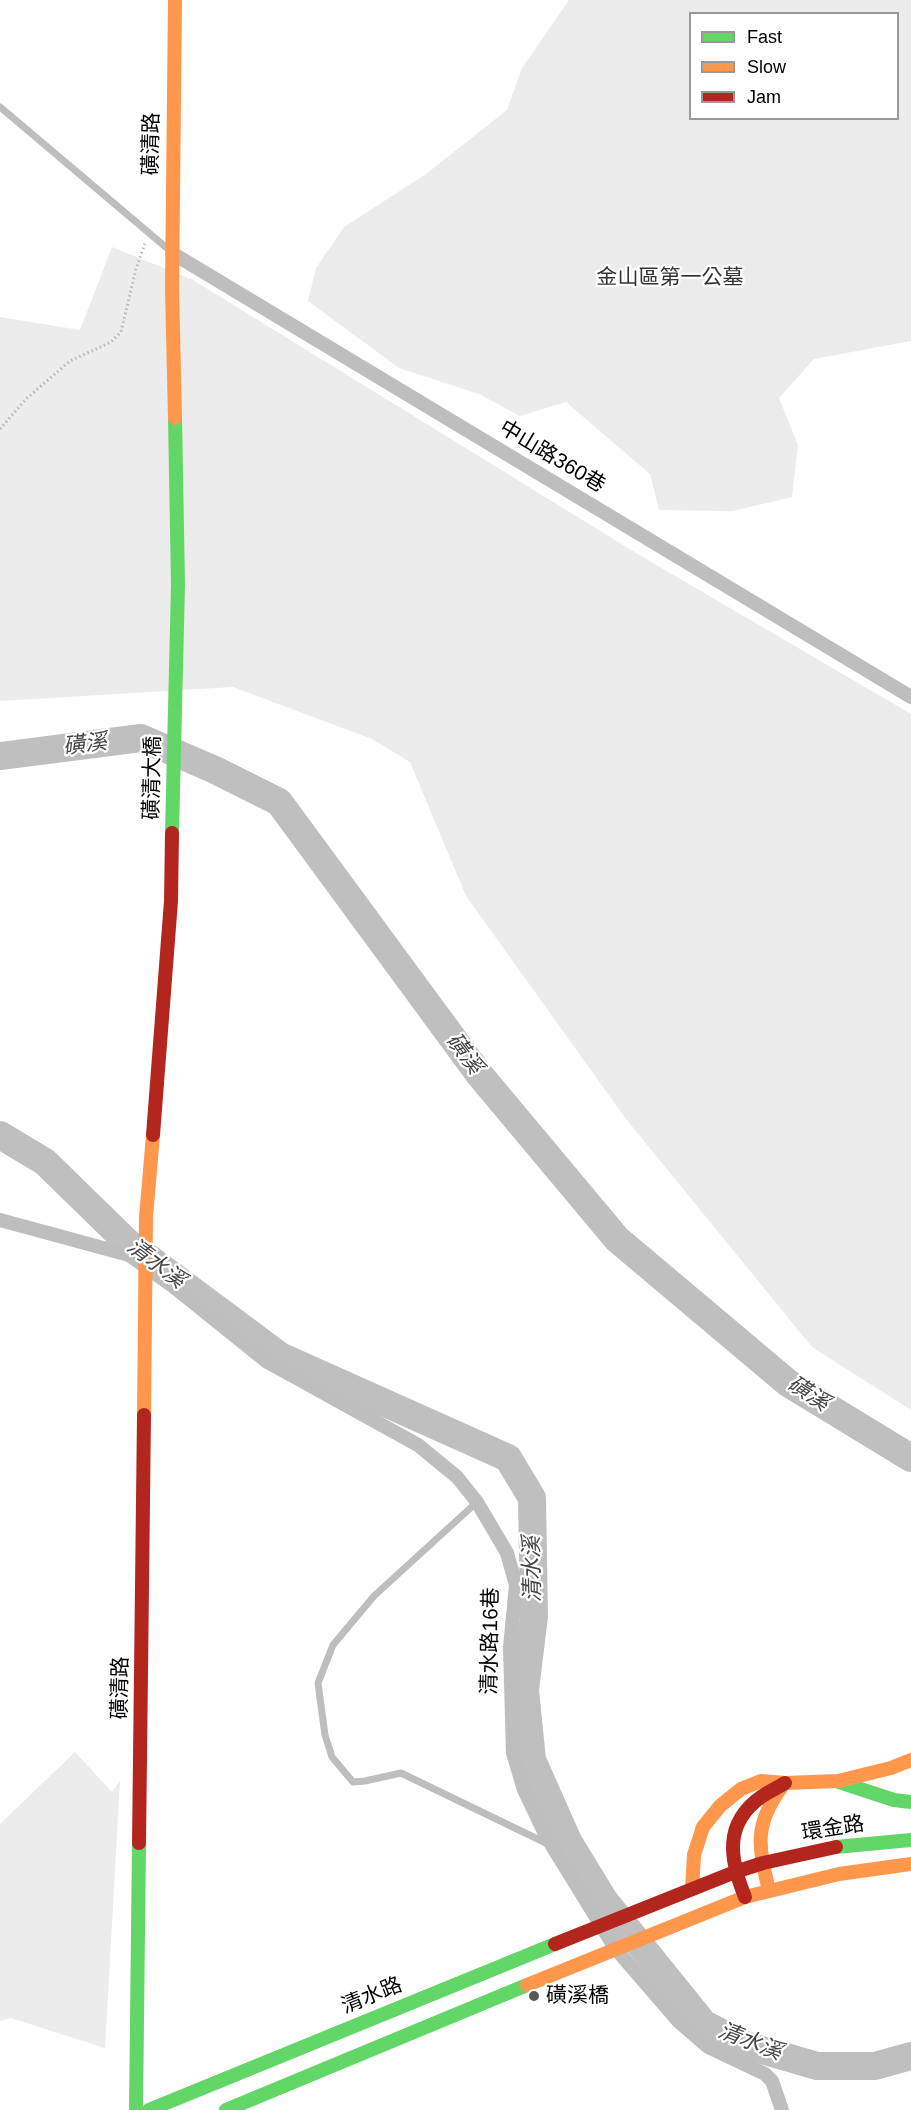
<!DOCTYPE html>
<html>
<head>
<meta charset="utf-8">
<style>
  body { margin:0 }
  #map { position:relative; width:911px; height:2110px; overflow:hidden; background:#fff; font-family:Helvetica,sans-serif }
  canvas { display:block }
  .legend { position:absolute; left:689px; top:12px; width:210px; height:108px; box-sizing:border-box; background:#fff; border:2px solid #999; margin:0; padding:8px 10px; list-style:none; font-size:18px; color:#000 }
  .legend li { display:flex; align-items:center; gap:12px; height:30px }
  .legend b { width:30px; border:2px solid #999 }
</style>
</head>
<body>
<div id="map">
<canvas width="911" height="2110"></canvas>
<ul class="legend">
<li><b style="height:8px;background:#63d668"></b>Fast</li>
<li><b style="height:8px;background:#ff974d"></b>Slow</li>
<li><b style="height:8px;background:#b3261e"></b>Jam</li>
</ul>
</div>
<script>
const g = document.querySelector('canvas').getContext('2d');
g.lineJoin = 'round';
function fill(path, color) {
  g.fillStyle = color;
  g.fill(path, 'evenodd');
}
function stroke(path, color, width, dash) {
  g.strokeStyle = color;
  g.lineWidth = width;
  g.lineCap = dash ? 'butt' : 'round';
  g.setLineDash(dash || []);
  g.stroke(path);
}
function write(font, color, halo, rows, align = 'center') {
  g.font = font + ' Helvetica,"Noto Sans TC",sans-serif';
  g.lineWidth = 4.5;
  g.setLineDash([]);
  g.textBaseline = 'middle';
  g.strokeStyle = halo;
  g.fillStyle = color;
  for (const [text, x, y, turn = 0] of rows) {
    g.save();
    g.translate(x, y);
    g.rotate((+turn || 0) * Math.PI / 180);
    g.textAlign = isNaN(turn) ? turn : align;
    if (halo) g.strokeText(text, 0, 0);
    g.fillText(text, 0, 0);
    g.restore();
  }
}
fill(new Path2D(`
  M569,0h342v341l-97,18 -35,39 19,47 -6,52 -59,14 -74,-1 -9,-36 -84,-72 -46,14 -41,-22 -80,-26 -91,-67 8,-33 28,-41 82,-53 81,-64 15,-42zM690,14h208v104h-208z
  M112,247l81,33 443,273 275,161v696l-99,-63 -186,-228 -160,-223 -56,-134 -38,-23 -139,-52 -233,14v-384l80,13z
  M75,1752l37,40 8,-11 -15,267 -94,-30 -11,3v-197z`), '#ececec');
stroke(new Path2D(`
  M0,756l141,-18 74,32 64,32 200,272 138,165 171,144 123,75
  M0,1135l45,27 82,80 153,114 228,102 24,40 2,118 -9,74 7,70 36,81 36,59 100,124 41,21 72,21h58l36,-10`), '#bfbfbf', 28);
stroke(new Path2D(`
  M0,429l26,-30 44,-38 41,-19 10,-10 15,-63 9,-26`), '#b9b9b9', 3, [1.5, 3]);
stroke(new Path2D(`
  M0,107l168,142
  M477,1502l-103,94 -41,49 -15,38 7,52 7,22 21,25 12,-1 36,-8 147,71`), '#bebebe', 7);
stroke(new Path2D(`
  M172,253l739,444
  M0,1220l129,35 45,32 92,74 152,84 39,32 20,25 30,51 9,32 -6,62 3,106 11,37 22,46 69,112 63,73 30,26 57,27 7,7 10,29`), '#bebebe', 14);
stroke(new Path2D(`
  M172,833l6,-248 -3,-167
  M839,1782l55,18 17,2
  M836,1847l75,-7
  M136,2110l3,-267
  M149,2110l406,-166
  M226,2110l301,-125`), '#63d668', 14);
stroke(new Path2D(`
  M175,418l-3,-129 3,-289
  M144,1415l2,-198 7,-82
  M692,1889l2,-34 9,-28 17,-21 21,-17 20,-8 24,2 53,-2 53,-13 20,-8
  M769,1891c-10,-44 -16,-64 12,-103
  M527,1985l218,-88 94,-23 72,-10`), '#ff974d', 14);
stroke(new Path2D(`
  M153,1135l18,-234 1,-68
  M139,1843l5,-428
  M745,1897c-15,-37 -22,-73 16,-100 7,-5 16,-9 24,-14
  M555,1944l180,-72 28,-9 73,-16`), '#b3261e', 14);
for (const [x, y, r, color] of [
  [534,1996,6,"#595959"]
]) {
  const dot = new Path2D();
  dot.arc(x, y, r, 0, 2 * Math.PI);
  g.fillStyle = color;
  g.fill(dot);
  stroke(dot, '#fff', 2);
}
write('21px', '#000', '#fff', [
  ["磺清路",152,144,-89],
  ["中山路360巷",552,457,31],
  ["磺清大橋",153,778,-89],
  ["清水路16巷",491,1641,-89],
  ["磺清路",121,1688,-89],
  ["環金路",833,1829,-9],
  ["清水路",372,1996,-22]
]);
write('21px', '#333', '#fff', [
  ["金山區第一公墓",670,278]
]);
write('21px', '#000', '#fff', [
  ["磺溪橋",546,1996]
], 'left');
write('italic 22px', '#444', '#fff', [
  ["磺溪",85,745,-7],
  ["磺溪",464,1054,53],
  ["清水溪",156,1264,37],
  ["磺溪",808,1394,33],
  ["清水溪",533,1569,-91],
  ["清水溪",750,2042,21]
]);
</script>
</body>
</html>
